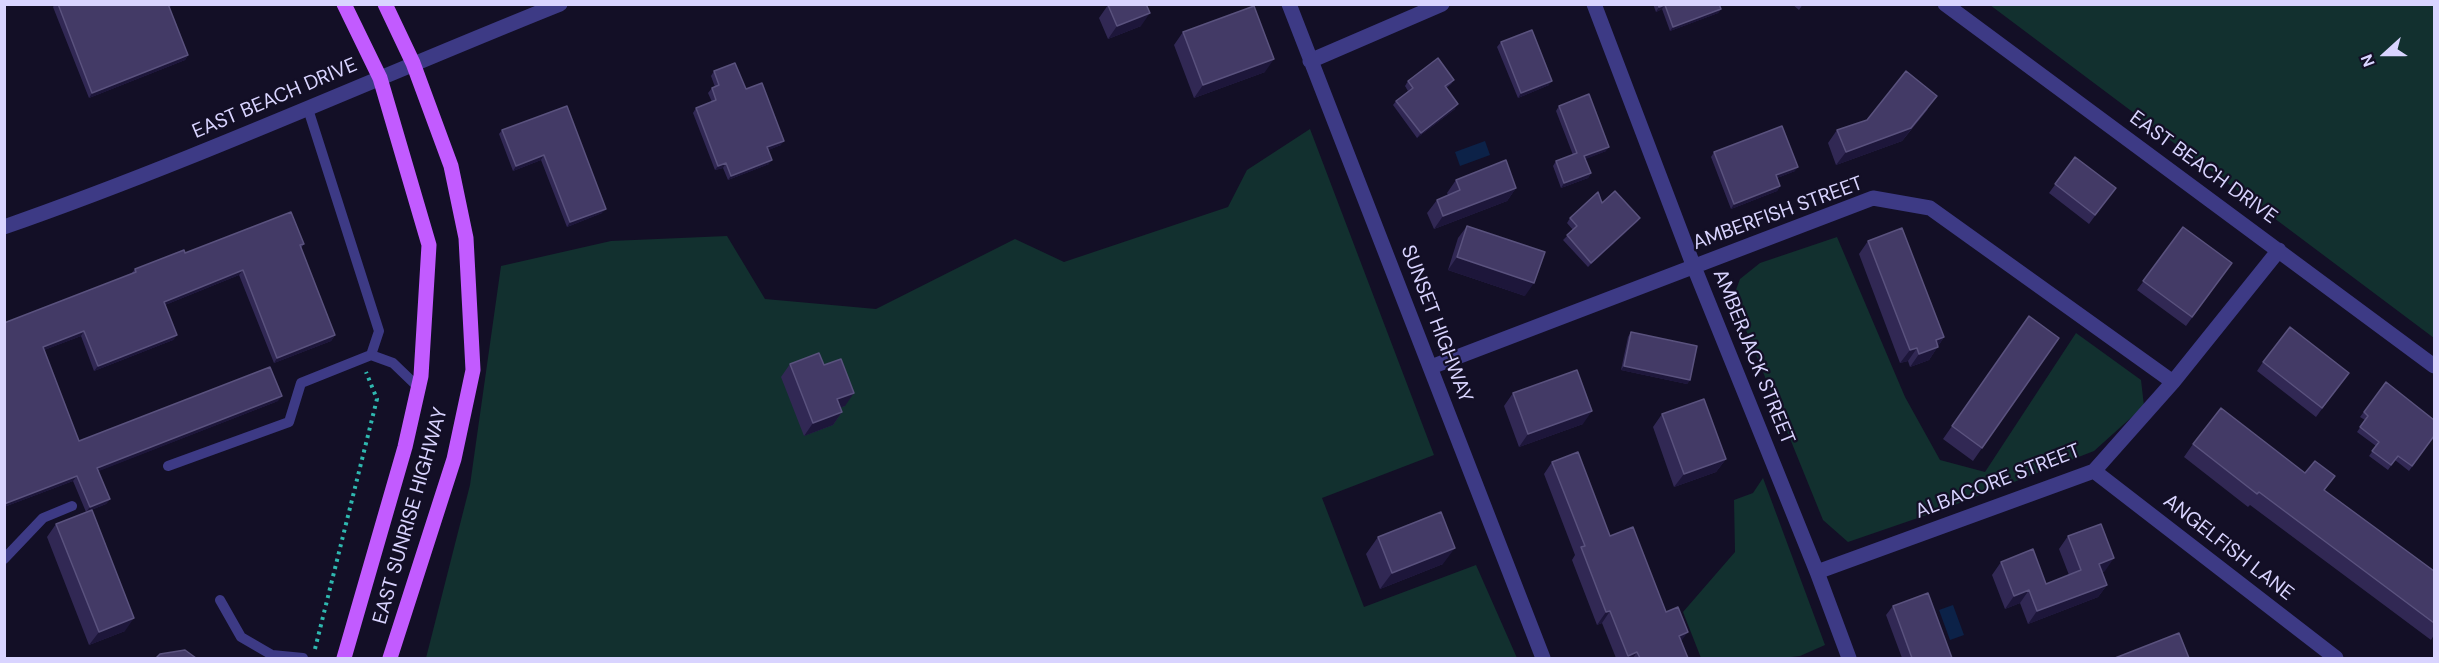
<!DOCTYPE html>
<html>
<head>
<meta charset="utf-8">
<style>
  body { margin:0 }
  #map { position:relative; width:2439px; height:663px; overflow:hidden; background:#130f26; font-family:"DM Sans",sans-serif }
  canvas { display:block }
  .frame { position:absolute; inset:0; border:6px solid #d9d4ff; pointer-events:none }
  .north { position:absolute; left:2355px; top:24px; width:60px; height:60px; -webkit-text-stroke:4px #130f26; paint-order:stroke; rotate:249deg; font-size:16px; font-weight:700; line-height:24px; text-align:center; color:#d9d4ff }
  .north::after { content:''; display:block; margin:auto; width:21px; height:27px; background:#d9d4ff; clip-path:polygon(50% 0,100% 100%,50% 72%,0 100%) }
</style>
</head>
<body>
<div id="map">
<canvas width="2439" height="663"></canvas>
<div class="frame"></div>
<div class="north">N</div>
</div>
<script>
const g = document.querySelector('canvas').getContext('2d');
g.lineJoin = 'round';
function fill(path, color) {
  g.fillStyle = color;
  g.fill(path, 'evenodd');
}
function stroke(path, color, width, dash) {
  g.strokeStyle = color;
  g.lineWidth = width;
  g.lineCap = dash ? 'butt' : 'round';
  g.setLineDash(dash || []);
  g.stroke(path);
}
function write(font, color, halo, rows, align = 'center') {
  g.font = font + ' "DM Sans",sans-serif';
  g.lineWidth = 4.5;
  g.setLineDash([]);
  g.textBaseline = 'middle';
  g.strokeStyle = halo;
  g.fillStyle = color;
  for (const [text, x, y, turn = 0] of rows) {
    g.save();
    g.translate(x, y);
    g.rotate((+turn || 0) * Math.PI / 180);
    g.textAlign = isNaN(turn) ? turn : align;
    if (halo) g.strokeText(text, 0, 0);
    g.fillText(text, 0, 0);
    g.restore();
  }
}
fill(new Path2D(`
  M1990,5h444v333z
  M1310,129l124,326 -112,43 42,109 112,-42 41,93h-1091l44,-173 31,-219 110,-25 116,-5 38,63 111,10 139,-70 49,23 164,-55 19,-37z
  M1837,237l68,160 35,63 45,12 91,-139 65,47 3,26 -50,45 -150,58 -96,33 -25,-22 -90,-222 7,-19 20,-16z
  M1763,478l62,167 -25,11 -18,2h-81l-18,-46 52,-60 -1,-52 19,-7z`), '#12302f');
fill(new Path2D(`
  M1485,141l5,14 -30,11 -5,-14z
  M1953,605l11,30 -14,5 -11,-30z`), '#0c2248');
stroke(new Path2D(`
  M315,649l62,-250 -11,-27`), '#2fb8b0', 4, [3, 4.5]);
stroke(new Path2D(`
  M308,109l71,222 -8,24
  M168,466l121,-44 12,-39 70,-28 22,8 26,25
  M4,559l39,-41 29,-12
  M220,600l21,37 31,18 31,3`), '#3d3a85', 10);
stroke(new Path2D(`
  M1289,4l254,654
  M1594,4l100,263 123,305 32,86
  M1945,4l489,362
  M1310,61l132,-57
  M4,227c189,-66 371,-149 556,-223
  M1431,367l442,-169 57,10 243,174
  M2094,471l242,187
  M1817,572l277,-101 79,-89 106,-132`), '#3d3a85', 15);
stroke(new Path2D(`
  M385,4l28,59 38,103 15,72 7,132 -19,89 -64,199
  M344,658l61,-211 16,-71 8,-131 -49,-167 -36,-74`), '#c25bff', 15);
fill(new Path2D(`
  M55,4h121l-7,3 19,48 -3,5 -96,38 -36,-91z
  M1653,4h66l2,5 -3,4 -48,18 -8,-22 -6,3z
  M1792,4h11l-4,6z
  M1108,5l33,21 -33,13 -9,-21z
  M1183,32l82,40 -71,26 -20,-53z
  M1501,42l48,43 -31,13 -21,-51z
  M714,71l32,18 35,56 -13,5 1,14 -41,16 -5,-12 -8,2 -22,-57 3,-5 16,-6 -4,-9 4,-5 3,-1 -4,-11z
  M1454,80l-3,4 -5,4 9,21 -38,29 -24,-33 3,-4 12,-10 -3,-5 3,-5z
  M567,106l35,107 -35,14 -26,-67 -28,11 -14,-37 3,-4z
  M1559,106l47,45 -21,8 6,14 -3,5 -27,10 -8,-22 3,-5 17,-6 -17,-44z
  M1928,109l-26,32 -66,24 -8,-22 9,-13z
  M1714,152l81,19 -18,7 3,8 -3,5 -46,18 -20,-52z
  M2075,157l34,40 -20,27 -40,-31z
  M1456,180l60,8 -9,13 -73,28 -7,-16 10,-13 11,-5 -1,-2z
  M1602,203l38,15 -3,4 -49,45 -25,-27 10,-10 -6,-7 3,-5z
  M1467,226l58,70 -77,-26 10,-32z
  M2183,227l49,36 -46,63 -49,-36z
  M1868,241l76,96 -15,23 -19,7 -2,-6 -8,2 -41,-109z
  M304,244l-3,4 34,87 -4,6 -57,22 -35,-88 -74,30 12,30 -4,5 -79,31 -13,-35 -37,14 35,91 199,-40 -180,70 12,28 -4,5 -20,8 -13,-31 -69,26v-184l127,-49 4,-5 50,-16z
  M2029,316l30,22 -86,123 -30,-22z
  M1631,332l59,48 -3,4 -66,-14 7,-33z
  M2263,362l79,20 -26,35 -59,-46z
  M790,364l34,1 21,41 -5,2 2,4 -9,13 -29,11 -23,-59z
  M2386,382l48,54 -25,35 -14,-11 -7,10 -19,-14 7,-10 -19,-14 8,-12 -5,-3z
  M1513,393l70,31 -64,23 -15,-41z
  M1662,414l64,45 -10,13 -42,15 -21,-60z
  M2193,444l132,47 109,80v64l-3,5 -181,-135 -2,2 -64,-50z
  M1552,462l58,74 56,76 15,29 7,17h-72l-14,-35 -5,2 -25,-65 3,-5 -31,-81z
  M56,524l69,107 -36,14 -42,-108z
  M2068,536l37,35 -3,1 5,13 -9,12 -70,27 -8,-21 -15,6 -13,-34 9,-13 45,22 23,-9 -10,-26z
  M1378,537l65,27 -63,25 -14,-35z
  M1893,606l59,52h-50l-16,-43z`), '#312854');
fill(new Path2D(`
  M1665,5l-3,4 -6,3 3,-5z
  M1721,9l-3,4 -48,18 3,-4z
  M1150,13l-9,13 -33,13 9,-13z
  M188,55l-3,5 -96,38 3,-5z
  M1274,59l-9,13 -71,26 9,-13z
  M1552,81l-3,4 -31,13 3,-5z
  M1937,96l-35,45 -66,24 10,-13z
  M1458,104l-3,5 -38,29 4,-5z
  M784,141l-3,4 -17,7 3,-5z
  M1609,147l-3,4 -25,10 3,-5z
  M544,155l-3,5 -28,11 3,-5z
  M772,160l-3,4 -41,16 3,-4z
  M726,163l-3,5 -8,2 3,-4z
  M1798,167l-3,4 -23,9 4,-5z
  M1591,173l-3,5 -27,10 3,-5z
  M1780,186l-3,5 -46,18 3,-5z
  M1516,188l-9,13 -73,28 9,-13z
  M606,209l-4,4 -35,14 3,-5z
  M1640,218l-3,4 -49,45 3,-4z
  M1457,257l77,26 -9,13 -77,-26z
  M243,270l-4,5 -79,32 4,-5z
  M84,331l-3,5 -42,16 4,-5z
  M177,335l-4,5 -79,31 4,-5z
  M335,335l-4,6 -57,22 3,-5z
  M1944,337l-15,23 -19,7 9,-13 17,-14z
  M1917,348l-9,13 -8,2 10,-13z
  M1624,366l66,14 -3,4 -66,-14z
  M854,393l-9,13 -17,6 9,-13z
  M282,396l-4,5 -184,72 3,-5z
  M1592,411l-9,13 -64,23 9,-13z
  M842,412l-9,13 -29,11 9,-13z
  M1726,459l-10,13 -42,15 10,-13z
  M77,476l-4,5 -69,26v-3z
  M110,499l-4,5 -20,8 4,-5z
  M1455,548l-12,16 -63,25 12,-16z
  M2114,558l-9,13 -15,6 9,-13z
  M2107,585l-9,12 -70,27 9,-13z
  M2029,590l-9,13 -15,6 9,-13z
  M1610,611l-8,12 -5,2 9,-13z
  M134,618l-9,13 -36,14 10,-13z
  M1688,632l-9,12v-8z
  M1637,652l-4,6h-7l2,-2z`), '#1d163a');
const building = new Path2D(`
  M58,4h110l20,51 -96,38z
  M1110,4h36l4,9 -33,13 -9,-21z
  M1658,4h61l2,5 -48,18 -8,-22 -6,2z
  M1254,6l20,53 -71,26 -20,-53z
  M1532,30l20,51 -31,12 -20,-51z
  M1438,58l16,22 -9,6 13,18 -37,29 -25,-32 17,-13 -5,-7z
  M735,63l11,26 16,-6 22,58 -17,6 5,13 -41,16 -5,-13 -8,3 -22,-58 20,-8 -4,-12 7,-3 -5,-14z
  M1906,71l31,25 -26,32 -65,24 -9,-22 30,-10z
  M1589,94l20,53 -25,9 7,17 -27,10 -8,-22 21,-8 -18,-47z
  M567,106l39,103 -36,13 -26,-67 -28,11 -14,-36z
  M1782,126l16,41 -22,8 4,11 -46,18 -20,-52z
  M2075,157l41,31 -21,27 -40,-31z
  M1506,160l10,28 -73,28 -6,-16 23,-10 -4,-10z
  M1615,191l25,27 -49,45 -24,-28 10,-9 -7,-8 28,-26 4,11z
  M291,212l13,32 -4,1 35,90 -58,23 -34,-88 -79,32 13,33 -79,31 -14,-35 -41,16 36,94 191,-74 12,29 -185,72 13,31 -20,8 -13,-31 -73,28v-181l132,-51 -1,-3 49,-19 1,3z
  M1467,226l78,26 -11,31 -77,-26z
  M2183,227l49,36 -40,54 -49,-36z
  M1902,228l42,109 -8,3 2,7 -19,7 -2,-6 -7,2 -42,-109z
  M2029,316l30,22 -77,110 -30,-22z
  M2290,327l59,46 -27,35 -59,-46z
  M1631,332l66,14 -7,34 -66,-14z
  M819,353l5,12 17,-6 13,34 -17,6 5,13 -29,11 -23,-59z
  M1577,370l15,41 -64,23 -15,-41z
  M2386,382l48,38v16l-22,30 -14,-10 -7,9 -19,-14 7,-9 -19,-15 8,-11 -4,-4z
  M1704,399l22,60 -42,15 -22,-60z
  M2221,408l84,65 10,-12 20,15 -11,14 110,81v52l-175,-131 -2,2 -64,-50z
  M1578,452l32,84 23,-9 33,85 12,-5 10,25 -9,4 9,22h-48l-3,-6 -9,4 -18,-45 -4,1 -25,-65 4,-1 -33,-84z
  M92,510l42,108 -35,14 -43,-108z
  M1441,512l14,36 -63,25 -14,-36z
  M2101,524l13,34 -15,6 8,21 -70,26 -8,-21 -15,6 -13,-34 32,-13 13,35 35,-14 -13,-34z
  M1928,593l24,65h-40l-19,-52z
  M2179,633l10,25h-74z
  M185,650l11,8h-40l4,-4z`);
fill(building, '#433a66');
stroke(building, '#5a527e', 1.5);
write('20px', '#d9d4ff', '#130f26', [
  ["EAST BEACH DRIVE",275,99,-23],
  ["EAST BEACH DRIVE",2203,168,36],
  ["AMBERFISH STREET",1778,214,-20],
  ["SUNSET HIGHWAY",1436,324,69],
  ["AMBERJACK STREET",1753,357,68],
  ["ALBACORE STREET",1998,482,-21],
  ["EAST SUNRISE HIGHWAY",411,516,-74],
  ["ANGELFISH LANE",2228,548,38]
]);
</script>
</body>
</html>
